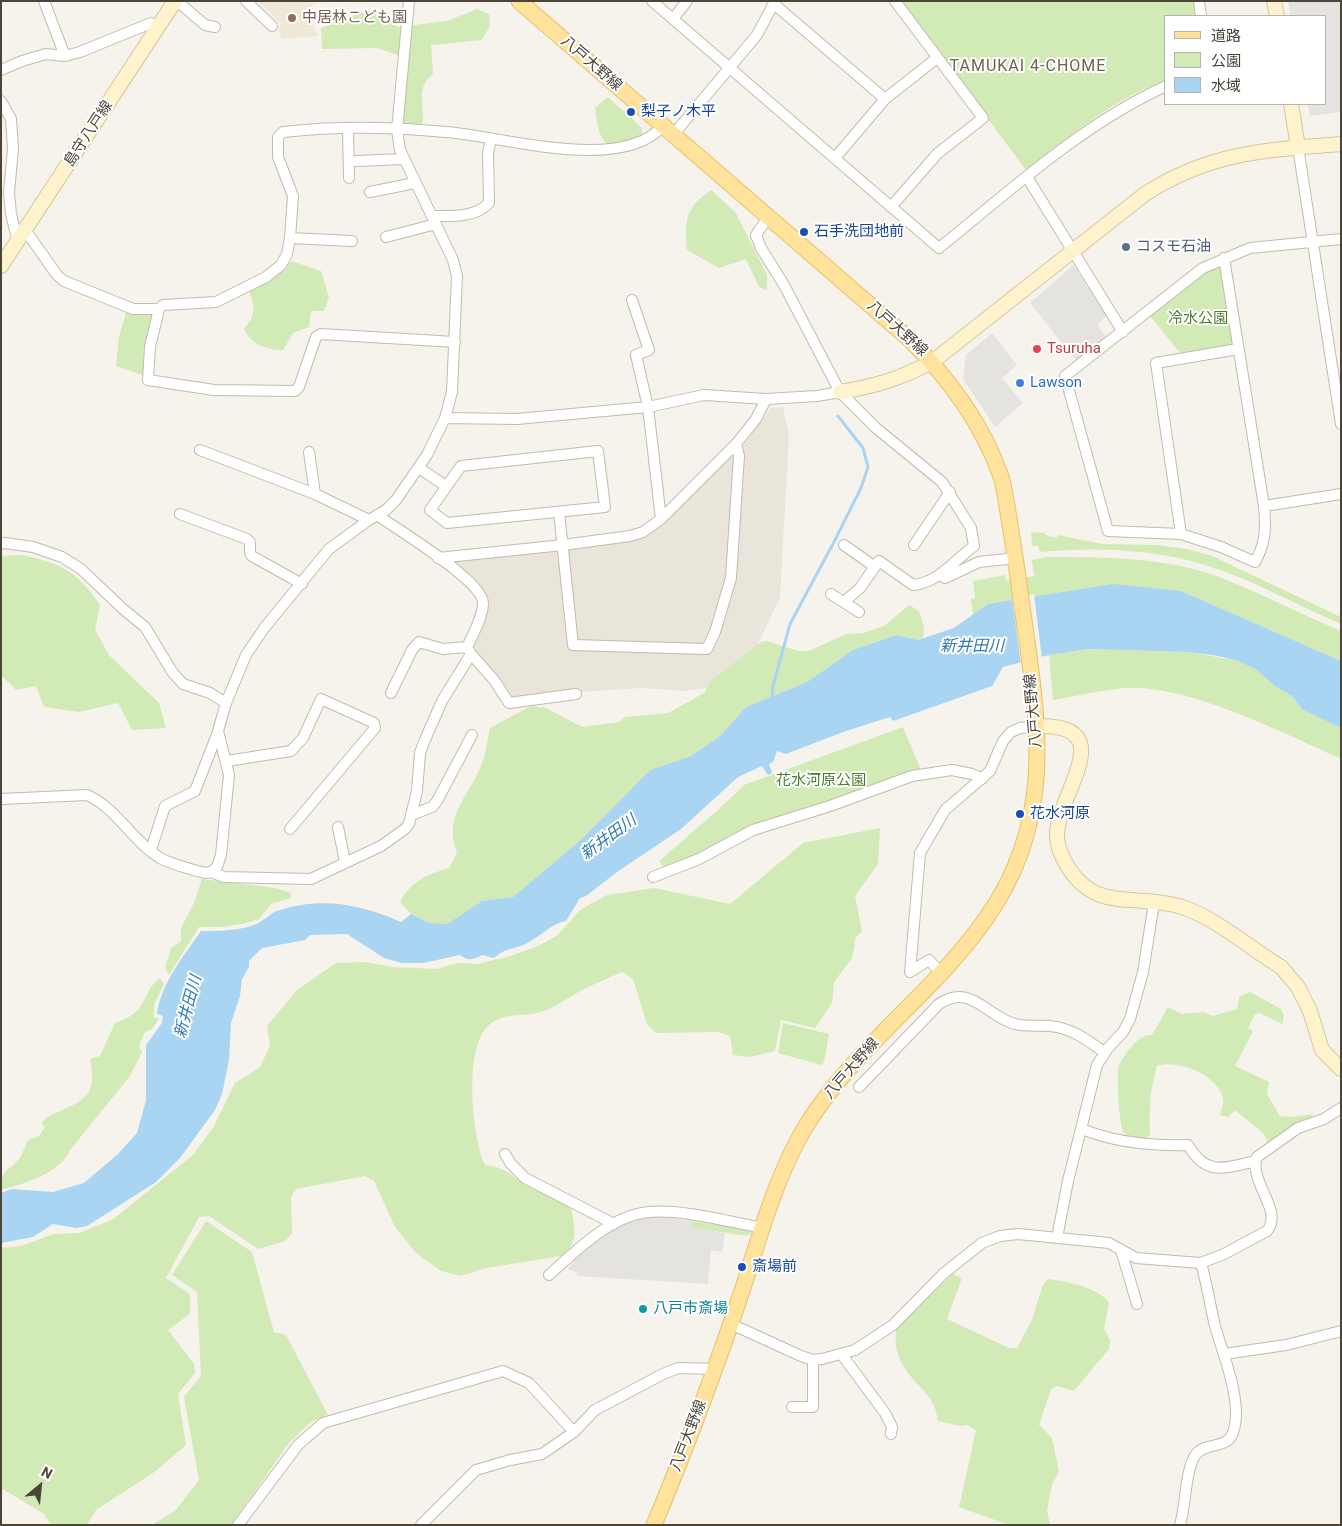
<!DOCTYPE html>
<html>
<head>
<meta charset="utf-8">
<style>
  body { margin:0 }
  #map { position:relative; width:1342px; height:1526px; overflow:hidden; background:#f6f3ec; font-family:Roboto,"Noto Sans JP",sans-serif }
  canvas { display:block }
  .frame { position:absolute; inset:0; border:2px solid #4b4439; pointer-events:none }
  .legend { position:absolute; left:1164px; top:15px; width:162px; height:90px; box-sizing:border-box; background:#fff; border:1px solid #b7b4b0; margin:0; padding:6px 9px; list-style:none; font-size:15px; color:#4b4439 }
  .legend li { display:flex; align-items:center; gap:10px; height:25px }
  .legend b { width:25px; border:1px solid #b7b4b0 }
  .north { position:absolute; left:15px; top:1461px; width:50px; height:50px; -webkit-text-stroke:4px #fff; paint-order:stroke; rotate:28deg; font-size:14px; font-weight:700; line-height:20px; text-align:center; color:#4b4439 }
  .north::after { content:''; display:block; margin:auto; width:18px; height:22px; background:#4b4439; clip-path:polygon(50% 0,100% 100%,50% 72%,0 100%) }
</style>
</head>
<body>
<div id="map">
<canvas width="1342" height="1526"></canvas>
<div class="frame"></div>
<ul class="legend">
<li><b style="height:6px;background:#ffe39c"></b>道路</li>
<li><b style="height:14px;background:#d2eab5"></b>公園</li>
<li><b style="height:14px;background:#a9d4f2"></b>水域</li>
</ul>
<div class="north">N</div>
</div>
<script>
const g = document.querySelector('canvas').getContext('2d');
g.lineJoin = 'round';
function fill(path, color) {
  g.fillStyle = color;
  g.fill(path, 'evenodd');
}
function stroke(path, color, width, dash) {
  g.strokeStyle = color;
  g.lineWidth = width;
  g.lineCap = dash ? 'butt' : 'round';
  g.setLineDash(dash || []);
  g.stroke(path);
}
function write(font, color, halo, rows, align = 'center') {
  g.font = font + ' Roboto,"Noto Sans JP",sans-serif';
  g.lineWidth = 4;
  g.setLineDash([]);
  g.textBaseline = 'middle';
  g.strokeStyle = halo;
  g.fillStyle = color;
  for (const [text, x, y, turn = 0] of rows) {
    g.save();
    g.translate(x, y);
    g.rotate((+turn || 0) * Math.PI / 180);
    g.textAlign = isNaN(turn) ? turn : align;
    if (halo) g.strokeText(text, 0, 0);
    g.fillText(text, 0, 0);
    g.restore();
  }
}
fill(new Path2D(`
  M783,407l6,28 -9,163 -25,52 -40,37 -31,4 -42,-3 -94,6 -33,6 -7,-4 -37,-49 15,-38 -33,-46 1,-3 177,-19 19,-8 13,-9 63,-64 18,-15 27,-37z`), '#eae5da');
fill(new Path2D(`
  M318,1l-12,9 12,26 -36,3 -4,-8 3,-6 -22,-23z`), '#efe8d6');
fill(new Path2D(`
  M900,1h294l2,15h-30v64c-53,19 -96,56 -140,90z
  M477,9l12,5 1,11 -8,15 -51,5 2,29c-19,14 -7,32 -11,52l-19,-1 4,-67 -30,-10 -55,1 -1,-21 47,-18 31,17 48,-6z
  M608,97l34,31 -1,9 -30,9c-13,-5 -14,-25 -16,-38z
  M711,190l25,23 31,62v15l-8,-3 -13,-28 -27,9 -32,-18c-2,-30 -3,-41 24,-60z
  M291,261l30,10 8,26 -5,14h-13l-2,16 -16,6 -10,17c-16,0 -31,-5 -39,-21 11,-13 12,-21 5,-37l36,-22z
  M1216,267l6,2 11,72 -3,5 -49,8 -31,-38 59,-47z
  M126,312l29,2 -10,59 -3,2 -26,-9 3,-29z
  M1031,532l14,1v2l12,3 1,-3 44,9 54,1 31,4 25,7 129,61v7c-45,-19 -89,-45 -136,-59 -53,-16 -110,-18 -165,-13l-2,-6h-6z
  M21,555c40,8 56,16 79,50l-5,25 14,25 50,48 7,25 -34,2 -14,-27 -39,9 -35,-5 -8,-21 -20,4 -15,-15v-119z
  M1047,557c59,0 119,0 175,21 40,16 79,36 119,53v30l-160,-70 -192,13 -16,11 -2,-16 4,-1 -2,-17 32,-6 1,6 28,-5 -2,-16z
  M909,605l10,6 5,16 -1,11 -5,2 -22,-5 -43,15 -46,32 -61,25 -27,30 -28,19 -41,14 -67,68 -70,59 -31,4 -35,23 -18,-1 -18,-9 -11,-12c10,-20 28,-28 49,-34l8,-15c-14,-38 11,-55 24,-87 5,-12 6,-25 9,-38l41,-22 15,2 36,19 37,-5 6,-5 43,-4 36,-20 7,-12 50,-39 6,-1 31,10h11l37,-17 17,-1 21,-7z
  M1087,649l103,3 48,9 17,8 21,18 16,9 11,14 38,18v31c-57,-26 -154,-75 -216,-71 -24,2 -48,8 -72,12l-4,-45z
  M903,727l18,43 -91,32 -79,25 -19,7 -24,16 -42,20 -7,-9 59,-51 26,-25z
  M880,828l-2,36 -23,32 7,35 -6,6 -4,21 -18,24 -2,21 -17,25 -34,-8 -6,31 -25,6 -17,-2 -3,-19 -12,-4 -62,1 -9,-9 -14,-45 -11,-7c-14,6 -28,12 -42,19 -16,9 -29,20 -48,23 -15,2 -31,0 -43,11 -26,22 -17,113 -4,140 27,4 26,13 48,24 13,6 26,10 38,19 4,17 8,38 -10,48l-75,12 -25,8 -20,-5 -25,-18 -21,-26 -21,-46 -9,-5 -69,13 -5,8 1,36 -7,8 -27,8 -49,-33 -10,1 -33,61 24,16v20l-22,16 26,34 1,9 -17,21 8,51 -33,28 -57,37 -9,15h-36l-7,-11 -43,-26v-240l20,-2 33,-12 25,-1 33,-13 80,-64 21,-28 22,-45 25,-16 10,-21 -3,-20 30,-36 39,-27 30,-1 26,5 45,2 20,-6 20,1 30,-7 29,-10 22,-12 22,-25 27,-15 47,-7 76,16 73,-61z
  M202,879l73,9 16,5v5l-20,6 -12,15 -13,4 -23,4h-24l-30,48 -4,-7 6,-20 10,-7v-13l13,-25z
  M160,978l4,6 -10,21v12l5,2 -7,10 -7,3 -6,14 3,6 -12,24 -60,74c-9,23 -47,34 -69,40 0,-21 7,-18 18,-31 4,-5 6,-14 9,-19l11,-4 6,-9 -4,-4 5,-5c32,-17 53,-16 44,-59l10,-3 15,-33c35,-11 25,-30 45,-45z
  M1250,992l31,17 3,7 -2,8 -22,-11 -5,1 -7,14 5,3 -18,35 34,16 -2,12 13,22 10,1 23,-3 -1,4 -44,26 -4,-10 -29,-24 -7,7 -8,-2c1,-5 4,-11 3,-16 -4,-24 -45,-40 -66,-33 -7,23 -8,45 -7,69l-5,4 -17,-2c-2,-2 -4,-3 -5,-6 -4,-8 -7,-59 -4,-66 6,-11 19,-31 33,-30l16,-28 14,7 22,-2 9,4 24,-7 2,-12z
  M783,1023l46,11 -5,28 -3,3 -43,-12z
  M206,1221l46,31 22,80 12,3 42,80 -17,7 -22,21 -58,82h-79l23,-14 24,-31 -15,-83 17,-21 -4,-84 -25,-17z
  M692,1221l57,9 2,3 -3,3 -57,-8z
  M952,1274l10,4 -15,41 62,29h8l15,-28 10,-33 6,-8c21,3 46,7 61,23l-5,27 6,11 -1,9 -35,42 -17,-5 -6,3 -12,36 13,13 7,34 -7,12 -5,26 3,15h-41l-50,-18 17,-77 -9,-5 -7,1 -22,-5c-3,-37 -47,-42 -42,-91z`), '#d2eab5');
fill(new Path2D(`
  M1288,1h53v111l-31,4 -2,-12h18v-88h-35z
  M1073,265l34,50 -10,10 10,13 -30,24 -47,-59z
  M992,333l25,32 -15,13 21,25 -28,24 -32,-48 3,-24z
  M654,1216l38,5 -1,7 34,5 -3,19 -11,-2 -3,34 -131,-8v-3l-9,-4 15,-19 34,-23 24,-9z`), '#e5e3e0');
fill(new Path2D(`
  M1113,584l68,7 160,70v67l-38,-18 -11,-14 -16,-9 -21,-18 -17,-8 -20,-5 -28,-4 -103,-3 -38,6 -46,12 -11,19 -99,35 -3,-4 -47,15 -57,22 -9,-3 -4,11 -4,2 3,9 -4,2 -6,-9 -24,11 -57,52 -64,43 -31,24 -6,2 -14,23c-14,2 -26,16 -39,22 -13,7 -21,4 -33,15l-12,-3c-9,5 -14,6 -22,0l-37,8h-21l-18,-5 -37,-24 -37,1 -5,5 -43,8 -13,13v6l-7,12 -2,17 -9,27 -2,37 -7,34 -7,16 -35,48 -24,24 -69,44 -11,2 -23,-4 -20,13 -32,6v-50l11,-4 41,3 31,-9 34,-29 19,-21 9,-33v-55l16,-22 1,-7 -6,-2c4,-31 27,-58 44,-83 18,0 36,0 53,-6 9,-3 15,-11 23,-14 43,-15 84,-7 124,11l10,-8 18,9 18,1 35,-23 31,-4 70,-59 67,-68 41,-14 28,-19 27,-30 61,-25 46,-32 43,-15 22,5 36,-12 34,-24z`), '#a9d4f2');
fill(new Path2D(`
  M1034,594l8,65 -21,6 -9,-67z`), '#f6f3ec');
stroke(new Path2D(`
  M772,700l1,-14 17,-62 44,-82 27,-54 7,-21 -5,-19 -25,-32`), '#a9d4f2', 3);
const street = new Path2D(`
  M44,1l21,55
  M177,1l28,24 10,2
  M246,1l26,25
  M652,1l287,247c72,-58 142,-123 227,-162
  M1199,1l2,15
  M774,4l111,95
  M673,19l14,-18
  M1,70l21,-9 24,-7 19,2 15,-4 71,-29 8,4
  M1,101l10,18 2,29 -4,45 2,21 7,28
  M348,129l1,49
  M673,135l84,-100 18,-34
  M1298,147l43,277
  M835,158l50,-59 52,-41
  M356,161l48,-2
  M1027,177l96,155
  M370,192l45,-9
  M891,207l46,-53 46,-36 -88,-117
  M432,216c19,0 43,2 57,-13l-1,-50 3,-14
  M768,217l-12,18 5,13 23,37 56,107 36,36 66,54 29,46 3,18c-19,14 -36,37 -61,39l-34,-24 -19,27 -16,14
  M26,231l31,44 7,6 69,28h26l4,-4 53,-3 50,-25 15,-12 6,-11 3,-16 3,-42 -15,-39v-20l5,-5c52,-6 111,-5 163,0 56,4 174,42 217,-6
  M386,237l50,-13
  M290,238l62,3
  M1224,258l40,248c2,21 2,37 -9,56l-34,-15 -40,-13 -73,-3 -43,-155 138,-108 47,-20 91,-9
  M632,300l17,50 -13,5 12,52 13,112
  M159,309l-9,38 -2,33 66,10 81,1 4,-4 17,-50 5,-3 134,8
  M445,418l72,1 131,-12 56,-12 62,4 51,-3 23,-4
  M200,450l115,44 54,26
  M598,451l7,56 -158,16 -17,-13 31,-44z
  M309,452l6,42
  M419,468l27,18
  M1264,506l77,-12
  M559,512l14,133 134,4 8,-17 16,-54 8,-122 -3,-12
  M180,514l67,25 3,3v11l2,3 50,28
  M377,515c20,14 106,66 106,88 0,14 -10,31 -16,44l4,7 23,26 15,23 67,-9
  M1181,534l-25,-171 82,-14
  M1,544l4,-1 28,4 29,10 19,12 42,40 22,18 28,46 10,11 27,9 16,10
  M844,545l31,22
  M914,545l36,-53
  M438,558l125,-13 67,-9 13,-4 18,-13 75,-75 20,-25 10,-20
  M941,574l4,4 34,-16 37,-4
  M831,594l28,18
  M391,693l21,-43 7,-8 24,7 24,-2
  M227,761l64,-10 12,-13 18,-39 53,24 1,5 -85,101
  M1,799l86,-4c30,13 45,46 73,63 13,7 30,11 45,15l6,-1 6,-5 4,-12 8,-80 -11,-44 8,-28 20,-48 19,-28 64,-78 40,-29 17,-10 10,-10 31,-45 18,-37 7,-26 5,-116 -4,-16 -53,-110 -3,-20 12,-129
  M411,815l21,-8 5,-6 35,-66
  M338,827l7,35
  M151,850l14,-44 30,-15 23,-59
  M211,872l13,5 87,2 70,-33 24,-17 4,-5 8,-33 3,-38 4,-11 18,-41 29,-47
  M653,877l46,-18 54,-29 77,-24 82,-30 40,-6 20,4 10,5
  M941,973l-12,-13 -19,12 10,-119 25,-43 45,-39 13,-30 8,-9 9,-4 17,-2
  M859,1087l80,-83c32,-22 49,14 76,20 12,3 24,1 35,2 22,2 39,15 55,27
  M1082,1129c34,14 70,17 106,16 19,33 38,22 68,16
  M505,1154l6,10 14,14 89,46
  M1057,1238l11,-57 29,-116 11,-17 15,-16 7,-13 13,-47 11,-69
  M1121,1250l16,54
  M549,1275c27,-24 62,-60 100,-63 35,-3 79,10 115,16
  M731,1324l70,32 12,4 9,-1 33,-9 38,-25 50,-51 39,-31 18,-7 18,-2 91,9 27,15 65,5 23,-9 43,-23c17,-21 -19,-49 -10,-74l41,-29 26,-9 17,-11
  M1224,1354l62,-9 55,-14
  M842,1355l43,58 7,14 -1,7
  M792,1407h21v-47
  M238,1525l60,-80 25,-22 180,-52 26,12 45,49
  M421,1525l55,-55 34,-10 32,-6 32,-22 21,-22 68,-36 15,-6 37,1
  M1180,1525c6,-19 5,-56 16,-71 10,-12 29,-5 36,-19 13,-29 -9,-80 -17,-109 -5,-21 -8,-42 -14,-63`);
const secondary = new Path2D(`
  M1274,1l3,15
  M1291,104l7,43
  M1,266l174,-265
  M840,392c36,-6 59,-13 92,-30l213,-168c65,-42 121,-44 196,-50
  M1037,726c81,-2 27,60 21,100 -3,12 1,25 7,36 29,53 70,30 117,45 29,9 62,36 88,53l11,7 17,20 12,24 12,39 19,19`);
const primary = new Path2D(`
  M519,1l388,336c40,39 74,84 93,137 4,10 5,22 7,32 5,31 10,62 14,93 16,116 38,218 -36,321 -55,78 -139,133 -186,218 -27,50 -42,108 -60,162 -26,76 -54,151 -85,225`);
stroke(street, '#c2bbae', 12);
stroke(secondary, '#d6c79b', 16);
stroke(primary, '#e6c16a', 17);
stroke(street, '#fff', 10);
stroke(secondary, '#fff3cd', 14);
stroke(primary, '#ffe39c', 15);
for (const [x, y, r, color] of [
  [292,18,5,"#8d6e63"],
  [631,112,5,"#1a4fb4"],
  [804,232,5,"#1a4fb4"],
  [1126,247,5,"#5c6f8a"],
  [1037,349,5,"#e0444e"],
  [1020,383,5,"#3f7fe0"],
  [1020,814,5,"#1a4fb4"],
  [742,1267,5,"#1a4fb4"],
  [643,1309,5,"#0f9aa8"]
]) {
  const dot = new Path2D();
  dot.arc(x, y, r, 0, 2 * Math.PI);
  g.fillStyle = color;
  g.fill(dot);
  stroke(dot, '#fff', 2);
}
write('15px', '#785e54', '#fff', [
  ["中居林こども園",302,18]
], 'left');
write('15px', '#4b4439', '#fff', [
  ["八戸大野線",591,64,41],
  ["島守八戸線",89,134,-57],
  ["八戸大野線",897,329,42],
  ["八戸大野線",1034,711,-95],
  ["八戸大野線",852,1069,-49],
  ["八戸大野線",689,1436,-69]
]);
write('15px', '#164399', '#fff', [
  ["梨子ノ木平",641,112],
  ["石手洗団地前",814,232],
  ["花水河原",1030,814],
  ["斎場前",752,1267]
], 'left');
write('15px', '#4e5e75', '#fff', [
  ["コスモ石油",1136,247]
], 'left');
write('15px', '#4a7f2a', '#fff', [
  ["冷水公園",1198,319],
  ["花水河原公園",821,781]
]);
write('15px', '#be3a42', '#fff', [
  ["Tsuruha",1047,349]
], 'left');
write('15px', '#366cbe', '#fff', [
  ["Lawson",1030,383]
], 'left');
write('15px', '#0d838f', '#fff', [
  ["八戸市斎場",653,1309]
], 'left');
g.letterSpacing = '1px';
write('16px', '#6e6250', '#fff', [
  ["TAMUKAI 4-CHOME",1028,67]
]);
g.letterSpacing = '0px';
write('italic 16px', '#2e7ab2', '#fff', [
  ["新井田川",972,647],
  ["新井田川",609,838,-36],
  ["新井田川",189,1007,-75]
]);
</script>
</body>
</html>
